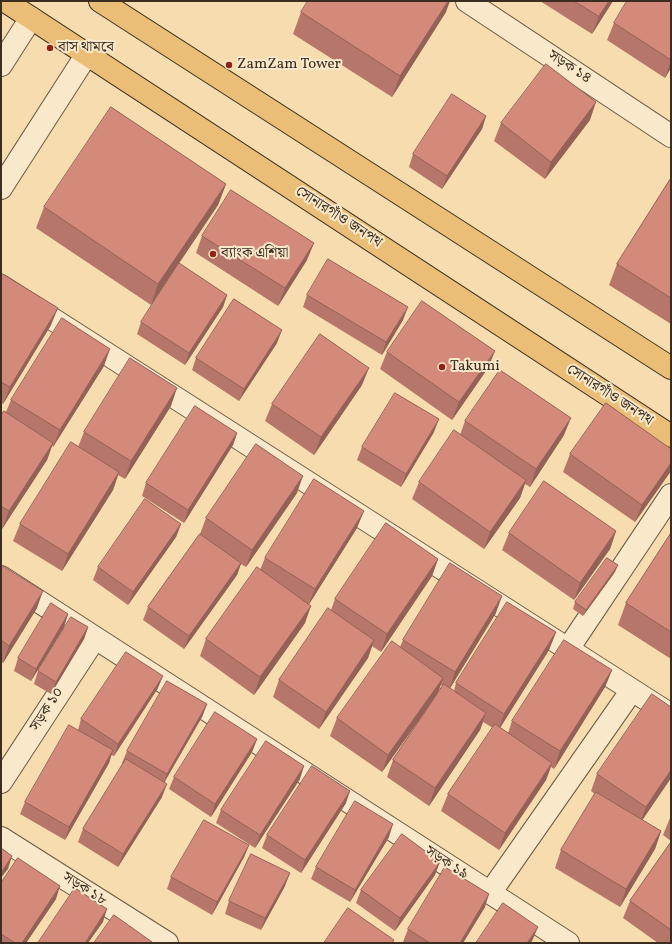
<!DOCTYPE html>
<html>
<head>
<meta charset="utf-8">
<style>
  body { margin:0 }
  #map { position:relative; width:672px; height:944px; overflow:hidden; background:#f6dcae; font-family:Vollkorn,serif }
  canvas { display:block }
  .frame { position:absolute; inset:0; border:2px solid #3b2e20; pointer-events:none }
</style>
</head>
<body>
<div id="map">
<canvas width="672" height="944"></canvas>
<div class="frame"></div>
</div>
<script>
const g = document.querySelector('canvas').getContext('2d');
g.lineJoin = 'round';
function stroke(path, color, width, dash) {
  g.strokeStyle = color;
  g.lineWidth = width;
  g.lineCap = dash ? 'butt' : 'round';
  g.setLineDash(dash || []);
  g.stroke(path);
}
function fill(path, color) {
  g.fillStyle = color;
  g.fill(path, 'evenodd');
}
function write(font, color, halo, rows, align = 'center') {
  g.font = font + ' Vollkorn,"Noto Serif Bengali",serif';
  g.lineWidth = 4;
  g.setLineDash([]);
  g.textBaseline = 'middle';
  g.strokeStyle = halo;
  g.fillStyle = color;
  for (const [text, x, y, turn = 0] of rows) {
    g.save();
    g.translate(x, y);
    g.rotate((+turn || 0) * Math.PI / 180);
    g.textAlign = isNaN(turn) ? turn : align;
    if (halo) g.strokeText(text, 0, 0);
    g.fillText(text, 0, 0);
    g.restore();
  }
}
const minor = new Path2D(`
  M467,1l204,135
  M1,65l30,-47
  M1,188l86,-134
  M1,286l670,429
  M1,577l567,366
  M568,649l103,-154
  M1,782l94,-144
  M1,838l166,105
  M490,893l142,-203`);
const major = new Path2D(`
  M5,1l666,435
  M100,1l571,367`);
stroke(minor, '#6a5a44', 24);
stroke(major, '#3b2e20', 24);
stroke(minor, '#f9e8ca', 22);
stroke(major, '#ebbe77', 22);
fill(new Path2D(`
  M540,1h73l-21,33z
  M671,1v67l-6,10 -58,-38 7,-17z
  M301,12h145l-54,85 -99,-63z
  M486,116l-4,13 -40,60 -33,-22 4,-13z
  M590,120l-45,59 -51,-38 7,-18z
  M671,178v146l-62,-39 8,-21z
  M226,184l-8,21 -67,100 -115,-77 8,-21z
  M202,236l105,24 -29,46 -82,-53z
  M1,273l50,52 -48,79 -2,-1z
  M227,295l-4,12 -38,58 -48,-31 4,-12z
  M307,295l96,25 -21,35 -79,-48z
  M277,343l-38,58 -47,-31 4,-12z
  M387,352l101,16 -36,52 -72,-51z
  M104,366l-51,81 -1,-1 -5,14 -45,69 -1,-1v-112l5,-4 5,-12z
  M362,385l-48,70 -49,-34 7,-17z
  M171,406l-46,73 -7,-4 -5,15 -51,81 -49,-30 7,-17 58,-77 6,-15z
  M465,421l99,14 -34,52 -5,-3 -5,14 -36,51 -72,-50 7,-17 41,-47z
  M434,432l-33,55 -44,-27 5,-13z
  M237,433l-4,12 -49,78 -42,-27 4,-13z
  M671,449v22l-36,51 -72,-50 7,-18z
  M297,493l-51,74 -5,-3 -4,11 -53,74 -41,-29 5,-13 52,-73 6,-16z
  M181,524l-5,13 -48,68 -35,-25 5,-13z
  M357,528l-48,76 -4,19 -51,72 -54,-39 6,-17 54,-69 5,-12z
  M616,531l-6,18 -36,51 -72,-50 7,-17z
  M671,533v126l-53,-34 8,-22z
  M438,559l-6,17 -51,76 -9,-6 -4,12 -49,71 -46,-32 6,-17 52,-70 4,-11z
  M1,565l36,43 -34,55 -2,-1z
  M615,572l-32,44 -10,-7 2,-7z
  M496,613l-46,75 4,3 2,-8 100,-51 -7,18 -49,78 8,5 4,-12 100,-51 -7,17 -51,82 -3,-2 -5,13 -47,70 -58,-39 7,-17 45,-66 -10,-6 -3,8 -51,76 -42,-29 6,-17 41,-62 -52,74 -52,-36 7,-18 63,-71 3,-7zM441,685l2,1 -6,9z
  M68,614l-4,13 -33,54 -17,-10 4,-13z
  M88,627l-4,12 -33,55 -17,-10 4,-13z
  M158,688l-44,68 -3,-1 -2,8 -44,77 -45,-26 5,-12 53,-72 3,-11z
  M207,704l-5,13 -38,66 -2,14 -44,70 -40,-25 5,-13 40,-65 -1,-1 5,-12z
  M257,739l-5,13 -41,65 -42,-28 5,-12z
  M597,774l74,4 -29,42 19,11 -6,18 -35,58 -65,-39 6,-18 34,-56 -4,-3z
  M300,779l-45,69 -39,-25 5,-13z
  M346,803l-45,70 -39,-25 5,-13z
  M671,816v25l-8,-6 7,-17z
  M389,837l-39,65 -39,-23 5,-12z
  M671,842v101h-13l-35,-25 7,-17z
  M249,845l-5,12 -32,58 -45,-26 4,-12z
  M435,875l-40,56 -39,-28 5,-13z
  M1,883l55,16 -30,44h-25z
  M285,886l-24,44 -36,-16 4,-13z
  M485,907l-22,36h-58l-2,-1 5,-13z`), '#b6776a');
fill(new Path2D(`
  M448,1h2l-4,11 -54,85 8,-21z
  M609,1h4l-21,33 7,-18z
  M671,61v7l-6,10z
  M596,102l-6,18 -45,59 6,-17z
  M486,116l-4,13 -40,60 5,-13z
  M226,184l-8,21 -67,100 7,-21z
  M314,243l-7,17 -29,46 7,-18z
  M227,295l-4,12 -38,58 4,-12z
  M408,307l-5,13 -21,35 4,-13z
  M58,308l-7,17 -48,79 7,-17z
  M282,330l-5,13 -38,58 5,-12z
  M110,349l-6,17 -51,81 7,-17z
  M495,351l-7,17 -36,52 7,-18z
  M369,368l-7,17 -48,70 7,-18z
  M177,388l-6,18 -46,73 6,-18z
  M571,418l-7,17 -34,52 6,-18z
  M439,419l-5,13 -33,55 5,-13z
  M237,433l-4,12 -49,78 4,-13z
  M53,443l-6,17 -45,69 7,-18z
  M671,463v8l-36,51 7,-17z
  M119,472l-6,18 -51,81 6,-17z
  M303,476l-6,17 -51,74 6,-17z
  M526,480l-6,18 -36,51 6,-17z
  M364,511l-7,17 -49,78 7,-17z
  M181,524l-5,13 -48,68 5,-13z
  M616,531l-6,18 -36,51 6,-17z
  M438,559l-6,17 -51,76 6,-18z
  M241,563l-4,12 -53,74 5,-13z
  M618,565l-3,7 -32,44 3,-6z
  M43,591l-6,17 -34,55 6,-17z
  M502,596l-6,17 -47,77 6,-18z
  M311,606l-6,17 -51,72 6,-18z
  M68,614l-4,13 -33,54 5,-12z
  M88,627l-4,12 -33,55 5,-12z
  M556,632l-7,18 -51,81 6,-17z
  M374,640l-6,18 -49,71 7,-17z
  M612,670l-7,17 -51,82 6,-18z
  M163,676l-5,12 -44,68 4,-12z
  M443,678l-6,17 -55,77 6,-17z
  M207,704l-5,13 -40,69 5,-12z
  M486,713l-6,17 -51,76 6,-18z
  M257,739l-5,13 -41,65 4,-13z
  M113,750l-4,13 -44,77 4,-13z
  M552,763l-6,17 -47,70 6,-17z
  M304,766l-4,13 -45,69 5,-13z
  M671,770v8l-32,47 7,-18z
  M167,784l-5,13 -44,70 5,-13z
  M350,791l-4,12 -45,70 4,-13z
  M393,824l-4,13 -39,65 5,-12z
  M661,831l-6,18 -35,58 6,-18z
  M249,845l-5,12 -32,58 5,-13z
  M12,856l-4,13 -7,9v-5z
  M440,862l-5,13 -40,56 5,-13z
  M290,873l-5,13 -24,44 4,-12z
  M60,886l-4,13 -30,44h-4z
  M489,894l-4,13 -22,36h-3z
  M107,909l-4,13 -15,21h-3z
  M538,927l-5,12 -2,4h-4z`), '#946156');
const building = new Path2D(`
  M308,1h140l-48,75 -99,-64z
  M574,1h35l-10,15z
  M627,1h44v59l-57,-37z
  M546,64l50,38 -45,60 -50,-39z
  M452,94l34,22 -39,60 -34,-22z
  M111,107l115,77 -68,100 -114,-77z
  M671,178v120l-54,-34z
  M231,190l83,53 -29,45 -83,-52z
  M328,259l80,48 -22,35 -79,-47z
  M179,263l48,32 -38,58 -48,-31z
  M1,273l57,35 -48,79 -9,-5z
  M234,299l48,31 -38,59 -48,-31z
  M422,301l73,50 -36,51 -72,-50z
  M62,318l48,31 -50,81 -49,-30z
  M320,334l49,34 -48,69 -49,-33z
  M130,358l47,30 -46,73 -47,-29z
  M500,370l71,48 -35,51 -71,-48z
  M395,393l44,26 -33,55 -44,-27z
  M606,403l65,46v14l-29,42 -72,-51z
  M195,406l42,27 -49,77 -42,-27z
  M4,411l49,32 -44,68 -8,-5v-90z
  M454,430l72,50 -36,52 -71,-50z
  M71,442l48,30 -51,82 -48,-30z
  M256,444l47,32 -51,74 -46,-32z
  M314,479l50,32 -49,78 -50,-31z
  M544,481l72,50 -36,52 -71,-50z
  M145,499l36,25 -48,68 -35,-25z
  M386,523l52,36 -51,75 -52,-35z
  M671,533v99l-45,-29z
  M200,534l41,29 -52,73 -41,-29z
  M607,558l11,7 -32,45 -11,-8z
  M450,563l52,33 -47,76 -52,-32z
  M1,565l42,26 -34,55 -8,-6z
  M257,567l54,39 -51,71 -54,-38z
  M507,602l49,30 -52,82 -48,-31z
  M51,603l17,11 -32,55 -18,-11z
  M328,608l46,32 -48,72 -47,-32z
  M71,617l17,10 -32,55 -18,-11z
  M564,640l48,30 -52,81 -48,-30z
  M392,641l51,37 -55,77 -51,-37z
  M126,652l37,24 -45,68 -37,-25z
  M167,681l40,23 -40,70 -40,-23z
  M444,684l42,29 -51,75 -42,-28z
  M652,694l19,13v63l-25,37 -49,-33z
  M215,712l42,27 -42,65 -41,-27z
  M495,724l57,39 -47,70 -57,-39z
  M69,725l44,25 -44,77 -44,-25z
  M266,741l38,25 -44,69 -39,-25z
  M126,759l41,25 -44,70 -40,-25z
  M312,766l38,25 -45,69 -38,-25z
  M596,792l65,39 -35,58 -65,-39z
  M355,801l38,23 -38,66 -39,-23z
  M204,820l45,25 -32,57 -46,-25z
  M402,834l38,28 -40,56 -39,-28z
  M671,842v88l-41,-29z
  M1,848l11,8 -11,17z
  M251,854l39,19 -25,45 -36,-17z
  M18,858l42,28 -38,57h-7l-14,-9v-51z
  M445,867l44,27 -29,49h-30l-22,-14z
  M75,888l32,21 -22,34h-47z
  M503,903l35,24 -11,16h-51z
  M348,908l46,32 -2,3h-68z
  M114,915l38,27 -1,1h-57z`);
fill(building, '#d48a7b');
stroke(building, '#946156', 1);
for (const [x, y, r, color] of [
  [50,48,4,"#8f2418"],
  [229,65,4,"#8f2418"],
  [213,254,4,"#8f2418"],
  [442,367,4,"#8f2418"]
]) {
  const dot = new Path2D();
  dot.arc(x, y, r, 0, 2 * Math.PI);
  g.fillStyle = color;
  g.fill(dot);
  stroke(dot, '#f9e8ca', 1.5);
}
write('15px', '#3b2e20', '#f9e8ca', [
  ["বাস থামবে",58,48],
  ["ZamZam Tower",237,65],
  ["ব্যাংক এশিয়া",221,254],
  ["Takumi",450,367]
], 'left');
write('15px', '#3b2e20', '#f9e8ca', [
  ["সড়ক ১৪",569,68,33],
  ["সোনারগাঁও জনপথ",338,218,33],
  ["সোনারগাঁও জনপথ",609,396,33],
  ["সড়ক ১০",48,710,-57],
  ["সড়ক ১৯",446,864,33],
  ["সড়ক ১৮",84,890,32]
]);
</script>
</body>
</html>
